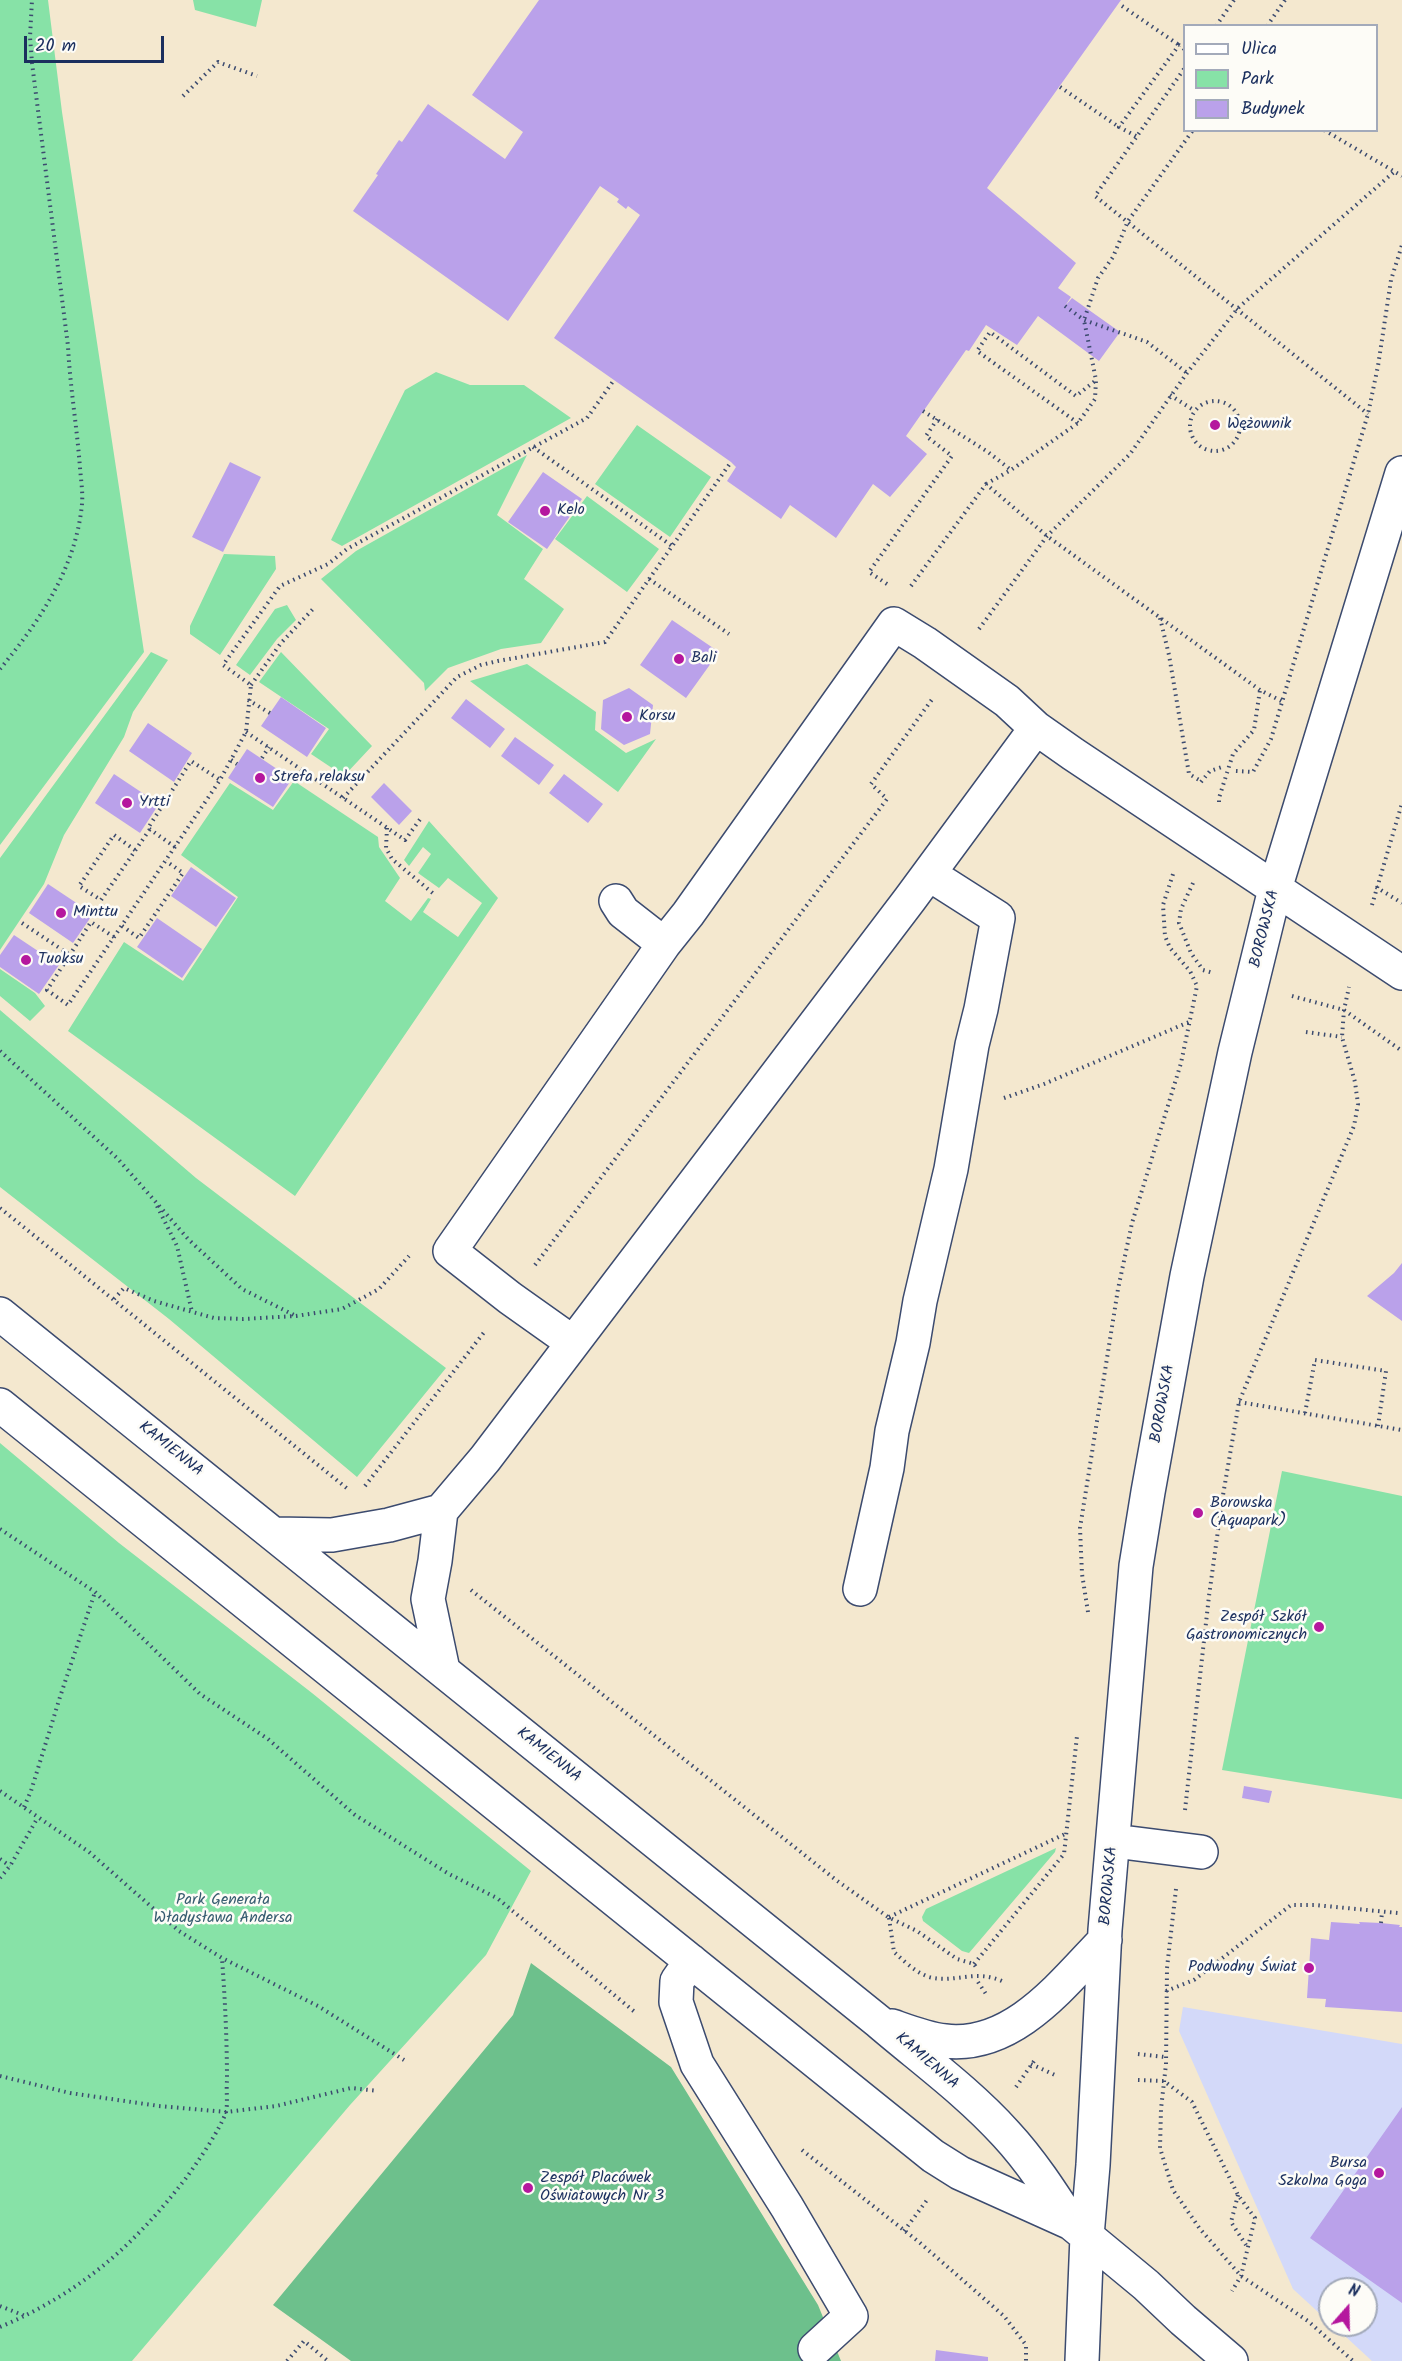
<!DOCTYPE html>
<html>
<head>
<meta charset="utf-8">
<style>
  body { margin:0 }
  #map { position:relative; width:1402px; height:2361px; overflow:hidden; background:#f4e8cf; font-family:Kalam,sans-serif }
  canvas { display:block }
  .legend { position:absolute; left:1183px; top:24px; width:195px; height:108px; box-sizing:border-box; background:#fdfcf7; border:2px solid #a3aaba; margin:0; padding:8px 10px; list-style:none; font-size:18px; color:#1b2f5e }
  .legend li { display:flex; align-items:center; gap:12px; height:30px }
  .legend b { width:30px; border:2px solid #a3aaba }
  .north { position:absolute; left:1318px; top:2277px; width:60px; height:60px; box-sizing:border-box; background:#fdfcf7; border:2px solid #a3aaba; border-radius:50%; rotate:20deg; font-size:16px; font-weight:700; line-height:24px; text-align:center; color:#1b2f5e }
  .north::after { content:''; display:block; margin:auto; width:21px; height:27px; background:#b5179e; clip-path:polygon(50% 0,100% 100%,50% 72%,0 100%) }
  .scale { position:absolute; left:24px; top:36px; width:140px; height:27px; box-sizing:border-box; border:3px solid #1b2f5e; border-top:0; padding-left:8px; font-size:18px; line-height:21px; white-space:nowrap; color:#1b2f5e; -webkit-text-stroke:4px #fdfcf7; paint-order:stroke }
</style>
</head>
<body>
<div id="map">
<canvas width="1402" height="2361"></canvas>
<ul class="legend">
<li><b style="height:8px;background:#fff"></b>Ulica</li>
<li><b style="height:16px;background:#87e2a7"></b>Park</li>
<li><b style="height:16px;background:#baa1ea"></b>Budynek</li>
</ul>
<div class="north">N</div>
<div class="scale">20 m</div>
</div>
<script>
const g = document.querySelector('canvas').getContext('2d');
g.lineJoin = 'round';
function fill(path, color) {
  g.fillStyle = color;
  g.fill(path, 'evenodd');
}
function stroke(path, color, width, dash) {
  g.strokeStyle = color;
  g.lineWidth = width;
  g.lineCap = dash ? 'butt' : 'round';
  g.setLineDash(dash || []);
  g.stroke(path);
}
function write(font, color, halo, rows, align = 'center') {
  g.font = font + ' Kalam,sans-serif';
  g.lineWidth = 5;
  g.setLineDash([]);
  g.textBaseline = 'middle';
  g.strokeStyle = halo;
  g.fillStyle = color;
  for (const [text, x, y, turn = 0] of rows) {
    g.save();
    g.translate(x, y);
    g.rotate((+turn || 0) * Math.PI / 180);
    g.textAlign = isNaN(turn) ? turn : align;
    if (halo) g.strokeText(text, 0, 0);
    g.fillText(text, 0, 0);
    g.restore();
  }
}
fill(new Path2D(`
  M1183,2007l219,37v317h-30l-39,-36h33v-36h-36v34l-37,-34 -114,-258z`), '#d3d9f9');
fill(new Path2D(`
  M0,0h48l14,112 82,540 -144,193z
  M193,0h69l-6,27 -61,-17z
  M436,372l34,13h54l47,33 -229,128 -11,-6 74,-150z
  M637,425l74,52 -41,60 -75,-53z
  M527,455l-30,60 46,34 -19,30 40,30 -23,34 -40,6 -53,19 -23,23 -1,-8 -103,-104 35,-28z
  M587,496l72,53 -32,43 -72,-53z
  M224,554l51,2 1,13 -56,86 -30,-21v-8z
  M287,605l9,15 -19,19 -27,36 -14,-10 39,-56z
  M151,652l17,8 -35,52 -9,25 -60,98 -20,49 -44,66v-92z
  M281,652l91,94 -28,30 -33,-22 18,-25 -70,-47z
  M527,664l69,48 -1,18 31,23 30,-14 -38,53 -148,-111z
  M294,781l84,56 1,10 21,31 -15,23 26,20 17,-23 3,1 -8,13 35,25 24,-34 -34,-25 -9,10 -21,-15 13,-19 -8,-7 -14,19 -5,-6 25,-39 69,77 -203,298 -227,-165 56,-89 59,39 55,-84 -57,-42 49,-72 43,27z
  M0,969l35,24 10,13 -15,15 -30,-25z
  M0,1010l196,168 250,190 -89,109 -188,-158 -169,-132z
  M0,1443l119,100 193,150 219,178 -45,84 -136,150 -218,256h-132z
  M1282,1471l120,25v303l-180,-29z
  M1056,1848l-1,4 -86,101 -7,-2 -39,-30 -1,-4 4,-8z`), '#87e2a7');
fill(new Path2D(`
  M531,1963l140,104 147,238 23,56h-490l-78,-56 240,-290z`), '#6dc08c');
fill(new Path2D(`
  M539,0h582l-134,188 89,75 -18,25 13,9 -6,9 7,-8 48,34 -21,29 -61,-45 -21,29 -31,-20 -17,26 -3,-1 -60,86 21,18 -37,43 -17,-13 -37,54 -46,-33 -9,14 -54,-38 9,-14 -5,-5 -177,-124 86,-123 -12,-9 -2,3 -9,-7 2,-3 -19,-13 -92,135 -155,-110 25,-36 -2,-1 23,-34 3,2 26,-38 77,55 18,-27 -51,-37z
  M230,462l31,15 -38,75 -31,-15z
  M543,472l39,27 -35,50 -39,-27z
  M672,620l47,32 -33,46 -46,-33z
  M629,688l24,17 -3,29 -26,11 -23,-16 2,-29z
  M281,697l45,31 -19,29 -46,-31z
  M466,699l39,30 -15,19 -39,-30z
  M148,723l44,30 -18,29 -45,-31z
  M515,737l39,28 -15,20 -38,-29z
  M247,749l45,30 -19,28 -45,-29z
  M114,774l45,30 -19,29 -45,-30z
  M564,774l39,30 -15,19 -39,-30z
  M384,783l28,28 -13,14 -28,-28z
  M191,867l45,31 -20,29 -45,-31z
  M48,884l45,30 -20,29 -44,-30z
  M157,918l45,31 -20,29 -45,-31z
  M14,935l45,30 -20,29 -39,-27v-12z
  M1402,1263v58l-35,-25 27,-23z
  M1244,1786l28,5 -3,12 -27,-5z
  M1331,1922l29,2 -1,-2 22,1 19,2 -1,2h3v85l-77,-5 1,-8 -19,-1 4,-60 18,2z
  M1402,2107v196l-92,-65z
  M936,2350l52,7v4h-53z`), '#baa1ea');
const minor = new Path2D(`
  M616,901l7,11 41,32
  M0,1314l879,708c42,36 89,70 127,112 25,27 45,58 65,89
  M572,1342l-62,-44 -60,-47 214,-307 24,-30 206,-290 31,19 82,58 29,27 37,26 329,219
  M0,1405l933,751 27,17 111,50 75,62 37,35 48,41
  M441,1511l44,-52 425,-560 126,-171
  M275,1534l57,1 57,-10 52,-14 -6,50 -7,38 15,71
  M860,1589l27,-121 5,-37 21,-88 7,-42 31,-132 21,-124 9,-36 17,-91 -69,-44
  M1114,1841l87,11
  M691,1961l-14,20 -1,21 21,62 90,143 64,109 -36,33
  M892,2026c17,6 35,13 53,15 69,8 118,-58 160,-101
  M1082,2361l5,-125 6,-71 12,-235 31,-364 12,-74 39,-216 48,-224 40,-163 127,-416`);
stroke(minor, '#3c4b6f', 36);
stroke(new Path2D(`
  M1122,6l57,39
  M1216,26l18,-26
  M1267,26l18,-26
  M1184,69l-89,127 273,218
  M1060,87l59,40
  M183,96l35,-34 39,14
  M1324,130l78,46
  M1136,136l-17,-9 60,-82 5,4
  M1065,306l19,14 63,22 40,31
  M1170,395l25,16
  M1190 426a25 25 0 1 1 50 0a25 25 0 1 1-50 0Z
  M923,411l65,41 23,18
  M1078,423l-101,-72 13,-19 86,64 19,-15
  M533,447l139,99
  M986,484l25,-14 67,-47 17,-24 1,-19 -12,-60 14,-42 15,-21 15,-36 65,-91
  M649,579l80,55
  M887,584l-18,-12 83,-116 -26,-20 12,-18
  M911,586l75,-102 61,52 213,154 23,12
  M1160,618l9,37 20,119 12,7
  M979,629l68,-93 83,-82 57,-81 51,-65 156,-136
  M0,669c39,-47 76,-101 82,-165 1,-11 -1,-24 -2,-36 -3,-41 -10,-81 -12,-122l-36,-283 -2,-26 2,-37
  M251,685l30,-42 32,-34
  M248,700l22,13
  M246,732l159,108 16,-22
  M262,758l7,-11
  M231,760l6,4
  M1236,771l17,1 18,-33 97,-325 10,-48 13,-86 11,-35
  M1201,782l9,-11 12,-4
  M343,798l114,-121 24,-12 17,-4 107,-19 126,-180
  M1219,802v-4l14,-44 21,-24 6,-40
  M387,828l-1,20 6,11 43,36
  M175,847l-27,-19 43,-67 29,19
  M135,850l-21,-15 -35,51 22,14 49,-71
  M1193,883l-12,26 -2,14 12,30 12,17 10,3
  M1376,887l26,16
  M1372,905l30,-102
  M22,923l48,32
  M122,926l17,12 44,-65 -17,-12
  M114,937l-23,-15 -44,68 21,15 152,-225 26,-48 5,-47 -28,-20 57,-79 48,-22 19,-15 240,-131 27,-38
  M1292,996l52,14 58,41
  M1306,1032l36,5
  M0,1051l118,108 71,81 53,49 54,27
  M1004,1098l40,-14 145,-62
  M157,1206l20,40 15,66
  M0,1208l349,282
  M535,1265l352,-466 -16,-15 62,-86
  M114,1299l10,-11 30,13 60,17 29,1 53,-3 46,-7 37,-20 30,-33
  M1239,1402l163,28
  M1305,1413l10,-53 71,11 -8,55
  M365,1486l120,-155
  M0,1529l95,63 105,102 68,45 87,76 94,59 48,24 139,115
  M471,1590l365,290 52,37 29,14 40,28 17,5 2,3
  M1088,1612l-6,-38 -2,-46 38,-239 14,-66 49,-160 16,-77 -7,-15 -20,-23 -5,-12 -2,-31 11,-34
  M0,1791l89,61 90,79 43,27 96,48 86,54
  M24,1807l7,-16 29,-94 35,-105
  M1185,1810l24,-214 13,-95 17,-99 115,-276 4,-22 -3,-22 -13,-45 2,-27 5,-23
  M0,1859l10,7
  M0,1878l10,-12 28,-49
  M1176,1889l-9,79 -1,96 -5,45 -1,39 13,42 27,39 41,47 67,45 45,40
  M889,1917l176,-83
  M889,1918l5,34c10,9 21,20 35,25 26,7 46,-9 75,5
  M1381,1923l1,-11
  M974,1964l90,-110 13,-118
  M978,1982l8,12
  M1166,1991l28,-11 97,-75h24l83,8
  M1138,2054l27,3
  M1031,2064l26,12
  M0,2076l70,17 89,13 67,6 50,-6 75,-18 27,3
  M1138,2080l26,1 28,21 46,93 17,23 -14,58 -9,15
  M1016,2087l18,-26
  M802,2150l117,92 85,74 22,29v16
  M1238,2195l-7,27 15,23
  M904,2231l23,-31
  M0,2306l25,10
  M0,2327c80,-34 133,-80 186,-149 11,-15 34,-48 40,-66 2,-9 0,-22 1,-31 0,-41 -2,-82 -5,-123
  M287,2361l17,-20 24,20`), '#3c4b6f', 4, [1.5, 4.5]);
stroke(minor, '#fff', 33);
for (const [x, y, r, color] of [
  [1215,425,6,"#b5179e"],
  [545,511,6,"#b5179e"],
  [679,659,6,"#b5179e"],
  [627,717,6,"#b5179e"],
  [260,778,6,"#b5179e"],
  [127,803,6,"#b5179e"],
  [61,913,6,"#b5179e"],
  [26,960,6,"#b5179e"],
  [1198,1513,6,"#b5179e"],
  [1319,1627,6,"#b5179e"],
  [1309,1968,6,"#b5179e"],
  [1379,2173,6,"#b5179e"],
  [528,2188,6,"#b5179e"]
]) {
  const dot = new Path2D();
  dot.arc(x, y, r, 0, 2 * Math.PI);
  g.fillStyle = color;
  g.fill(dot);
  stroke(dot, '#fdfcf7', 2);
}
write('16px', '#1b2f5e', '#fdfcf7', [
  ["Wężownik",1227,425],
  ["Kelo",557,511],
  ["Bali",691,659],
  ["Korsu",639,717],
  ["Strefa relaksu",272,778],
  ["Yrtti",139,803],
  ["Minttu",73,913],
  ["Tuoksu",38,960],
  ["Borowska",1210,1504],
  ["(Aquapark)",1210,1522],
  ["Zespół Szkół",1307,1618,"right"],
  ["Gastronomicznych",1307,1636,"right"],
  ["Podwodny Świat",1297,1968,"right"],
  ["Bursa",1367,2164,"right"],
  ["Szkolna Goga",1367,2182,"right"],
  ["Zespół Placówek",540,2179],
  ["Oświatowych Nr 3",540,2197]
], 'left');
write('16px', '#1b2f5e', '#fdfcf7', [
  ["BOROWSKA",1266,929,-76],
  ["BOROWSKA",1164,1404,-80],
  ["KAMIENNA",170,1450,39],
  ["KAMIENNA",548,1756,39],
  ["BOROWSKA",1110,1886,-85],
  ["KAMIENNA",926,2062,41]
]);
write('16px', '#365c70', '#fdfcf7', [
  ["Park Generała",223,1901],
  ["Władysława Andersa",223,1919]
]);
</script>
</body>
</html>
